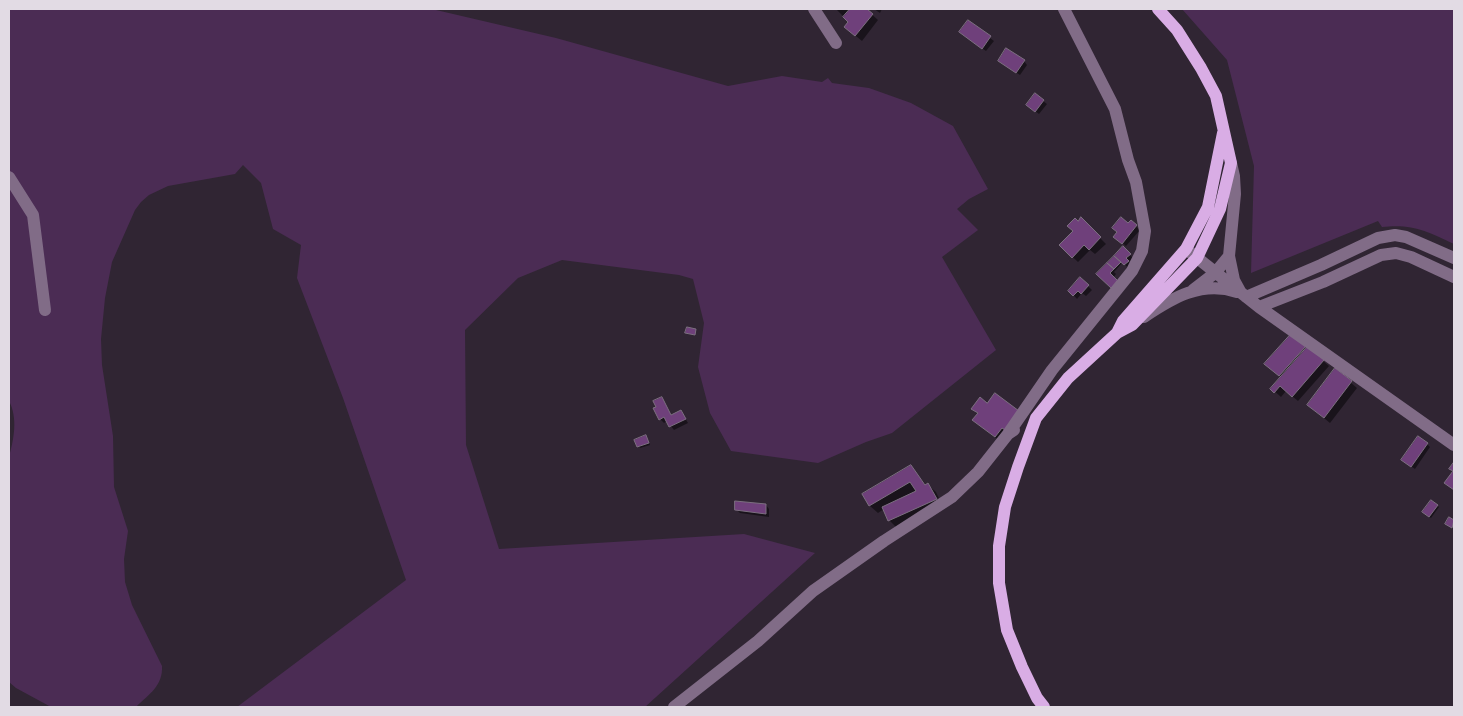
<!DOCTYPE html>
<html>
<head>
<meta charset="utf-8">
<style>
  body { margin:0 }
  #map { position:relative; width:1463px; height:716px; overflow:hidden; background:#302533; font-family:"Libre Baskerville",serif }
  canvas { display:block }
  .frame { position:absolute; inset:0; border:10px solid #e2dbe4; pointer-events:none }
</style>
</head>
<body>
<div id="map">
<canvas width="1463" height="716"></canvas>
<div class="frame"></div>
</div>
<script>
const g = document.querySelector('canvas').getContext('2d');
g.lineJoin = 'round';
function fill(path, color) {
  g.fillStyle = color;
  g.fill(path, 'evenodd');
}
function stroke(path, color, width, dash) {
  g.strokeStyle = color;
  g.lineWidth = width;
  g.lineCap = dash ? 'butt' : 'round';
  g.setLineDash(dash || []);
  g.stroke(path);
}
fill(new Path2D(`
  M9,9h427v1l120,28 172,48 54,-10 40,6 6,-4 4,5 37,5 42,15 42,23 35,63 -19,10 -12,10 21,21 -36,27 54,93 -104,83 -26,9 -48,21 -87,-12 -21,-38 -12,-46 6,-44 -11,-44 -14,-4 -117,-15 -44,18 -53,52 1,115 33,104 245,-15 71,19 -170,154h-408l169,-127 -63,-182 -46,-120 4,-33 -28,-16 -12,-46 -18,-18 -8,9 -67,12 -19,9 -8,7 -6,8 -23,52 -7,36 -4,41 1,26 11,71 1,51 14,44 -4,28 1,23 7,23 30,61c1,20 -13,28 -26,41h-85l-35,-19 -7,-6v-225c5,-18 9,-39 0,-56z
  M1182,9h272v235c-28,-13 -40,-20 -72,-17l-4,-6 -127,52 3,-107 -27,-106z`), '#4b2c54');
fill(new Path2D(`
  M836,9h32l-1,1 11,10 -16,21 -11,-9 -2,-10z
  M874,9h8l-2,4z
  M968,22l26,19 -8,10 -22,-16z
  M1024,61l3,4 -7,10 -17,-11z
  M1035,95l12,9 -8,10 -8,-6z
  M1081,219l25,25 -11,10 -5,-4 -12,12 -18,-17 14,-14 4,-8z
  M1131,222l9,8 -14,16 -7,-6z
  M1123,248l10,10 -4,4 2,3 -3,3 -5,-6 -9,10 2,2 -3,4 -15,-4z
  M1081,279l11,11 -6,6 -4,-3 -5,6 -7,-8z
  M1292,335l37,31 -31,35 -12,-10 -5,6 -9,-8 10,-11 -10,-9z
  M1336,370l21,18 -27,35 -22,-18z
  M661,398l11,18 9,-5 7,12 -14,7 -7,-9 -3,2 -4,-4z
  M987,404l31,8 -17,30 -21,-17 -1,-11 -6,-6z
  M646,437l4,8 -10,3 -4,-8z
  M1427,444l3,3 -15,22 -9,-6z
  M911,467l16,19 1,-1 8,7 7,15 -46,21 -8,-8 -5,-11 -6,4 -8,-7 -6,-11z
  M1431,501l8,6 -8,11 -8,-6z
  M766,505l3,4v8l-29,-4 -4,-4z`), '#0007');
const building = new Path2D(`
  M850,9h17l6,5 -18,22 -11,-9 4,-5 -5,-5z
  M968,20l23,16 -9,13 -23,-17z
  M1006,48l19,12 -9,13 -18,-12z
  M1035,93l9,7 -9,12 -9,-7z
  M1081,217l20,20 -12,13 -5,-5 -12,13 -13,-13 14,-14 -6,-5 8,-8 3,3z
  M1121,217l7,6 3,-3 6,5 -15,19 -9,-7 4,-5 -5,-4z
  M1123,246l8,8 -5,4 3,3 -5,4 -10,-9z
  M1114,256l7,6 -7,7 -7,-6z
  M1107,263l7,6 -4,4 8,8 -7,7 -15,-14z
  M1080,277l9,8 -8,9 -3,-3 -5,5 -5,-5z
  M687,327l9,2 -1,6 -10,-2z
  M1292,333l14,13 -27,30 -15,-12z
  M1308,346l16,14 -32,37 -12,-11 -6,7 -4,-4z
  M1335,368l17,13 -28,37 -17,-13z
  M995,393l24,18 -14,19 -3,-2 -7,9 -23,-17 6,-7 -7,-4 9,-12 7,6z
  M662,397l9,18 10,-5 5,9 -17,8 -5,-10 -5,3 -6,-12 3,-1 -3,-6z
  M646,435l3,8 -12,4 -3,-7z
  M1418,436l10,7 -17,24 -10,-7z
  M1454,462v28l-10,-7 9,-12 -4,-2z
  M911,465l14,20 3,-2 9,16 -49,22 -6,-14 34,-16 -6,-9 -41,24 -7,-12z
  M1431,500l7,5 -9,12 -7,-5z
  M735,501l31,3v10l-31,-4z
  M1449,517l5,3 -2,8 -7,-4z`);
fill(building, '#6f407b');
stroke(building, '#7c6f80', 1);
stroke(new Path2D(`
  M814,9l22,34
  M9,177l24,38 12,95
  M1186,249l73,58 195,138
  M1229,256l5,24 6,11
  M1193,290l22,-17 14,-17 6,-62 -1,-18 -3,-13
  M1246,297l75,-32 57,-27 17,-3 11,2 48,21
  M1259,307l64,-25 58,-27 15,-2 15,4 43,20
  M1144,317c28,-19 58,-37 93,-25
  M1008,434l44,-64 80,-99 10,-20 3,-20 -9,-49 -8,-22 -13,-51 -51,-100
  M674,707l84,-66 55,-50 71,-50 68,-44 26,-25 30,-38 6,-4`), '#816c87', 12);
stroke(new Path2D(`
  M1117,333l6,-12 63,-72 22,-42 15,-74
  M1044,707l-7,-9 -15,-31 -15,-37 -8,-47v-37l6,-39 13,-40 18,-49 32,-40 49,-45 15,-8 65,-67 23,-49 11,-46 -15,-67 -15,-28 -24,-38 -19,-21`), '#d9ade5', 12);
</script>
</body>
</html>
